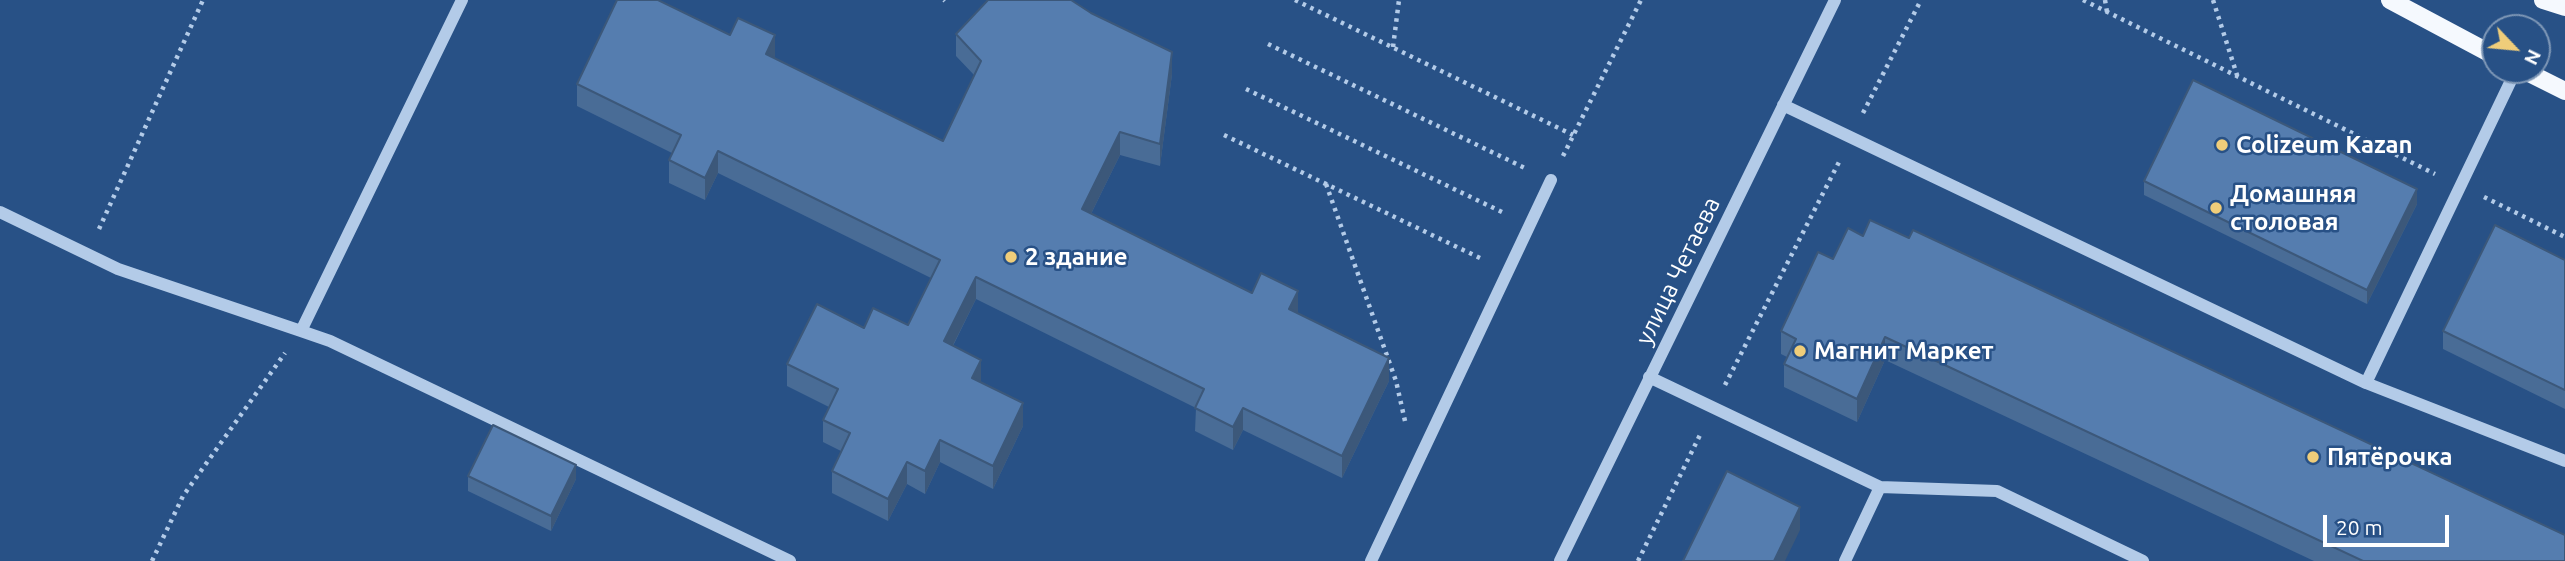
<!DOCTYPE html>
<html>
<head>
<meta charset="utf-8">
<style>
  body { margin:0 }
  #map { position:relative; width:2565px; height:561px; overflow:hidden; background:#285186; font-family:Ubuntu,sans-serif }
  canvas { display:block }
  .north { position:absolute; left:2481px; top:14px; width:70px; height:70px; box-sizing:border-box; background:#285186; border:2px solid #7e97b6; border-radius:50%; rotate:116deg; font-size:19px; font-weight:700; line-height:28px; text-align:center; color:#fff }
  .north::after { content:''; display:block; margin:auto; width:24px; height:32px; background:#efcd7a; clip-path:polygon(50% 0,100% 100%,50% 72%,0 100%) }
  .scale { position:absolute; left:2323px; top:515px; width:126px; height:32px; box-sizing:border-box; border:4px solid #fff; border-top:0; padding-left:9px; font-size:21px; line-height:24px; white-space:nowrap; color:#fff; -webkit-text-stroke:5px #285186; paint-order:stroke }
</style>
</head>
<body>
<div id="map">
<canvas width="2565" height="561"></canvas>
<div class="north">N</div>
<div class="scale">20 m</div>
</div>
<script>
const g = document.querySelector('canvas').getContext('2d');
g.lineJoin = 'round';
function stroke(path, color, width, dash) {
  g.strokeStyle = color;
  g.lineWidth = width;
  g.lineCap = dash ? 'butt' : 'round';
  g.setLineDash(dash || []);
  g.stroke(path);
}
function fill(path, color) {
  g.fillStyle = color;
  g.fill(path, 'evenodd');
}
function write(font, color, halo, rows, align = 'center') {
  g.font = font + ' Ubuntu,sans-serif';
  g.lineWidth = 5;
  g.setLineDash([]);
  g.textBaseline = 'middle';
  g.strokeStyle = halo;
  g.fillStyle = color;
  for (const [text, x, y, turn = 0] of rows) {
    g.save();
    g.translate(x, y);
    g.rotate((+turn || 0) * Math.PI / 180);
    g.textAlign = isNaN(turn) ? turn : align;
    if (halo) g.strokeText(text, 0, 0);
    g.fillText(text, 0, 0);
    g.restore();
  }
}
stroke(new Path2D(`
  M944,0l1,1
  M1295,0l278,135
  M2083,0l352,174
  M2105,0l2,12
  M2213,0l24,75
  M1268,44l259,125
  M1393,47l6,-47
  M1246,89l258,124
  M1863,113l58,-113
  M1224,135l258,124
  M1563,156l78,-156
  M1326,184l70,197 9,40
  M2484,197l81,40
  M99,229l104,-229
  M1725,385l114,-223
  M152,561l31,-65 102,-143
  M1638,561l63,-128`), '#b3cbe8', 4.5, [3.5, 5]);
stroke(new Path2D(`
  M462,0l-161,331 29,10 460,220
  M1783,105l583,278 199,78
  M0,212l118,57 183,62
  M1649,377l231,110 117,4 146,70
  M2366,383l150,-313
  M1371,561l180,-381
  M1560,561l275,-561
  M1845,561l35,-74`), '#b3cbe8', 12);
stroke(new Path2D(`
  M2390,0l105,56
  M2543,0l22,7
  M2523,70l42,21`), '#f5f9fe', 18);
fill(new Path2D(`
  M956,34l216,40 -12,92 -40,-11 -29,59 161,79 46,21 91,67 -47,97 -99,-48 -10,20 -38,-19 1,-23 -220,-109 -23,47 28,36 42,44 -30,63 -53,-27 -15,32 -18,-10 -19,37 -56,-28v-22l9,-20 -18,-9v-22l6,-13 -42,-21v-22l77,-36 44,-3 23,-47 -213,-105 -13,27 -36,-17v-23l3,-7 -95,-47v-22l153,-49 44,23 169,83 31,-66 -18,-19z
  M2144,181l273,23 -50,100 -223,-109z
  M1833,259l732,302h-251l-429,-201 -28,62 -73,-35v-23l3,-7 -6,-3v-23z
  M2565,260v149l-122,-60v-18z
  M468,476l108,3 -25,52 -83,-40z`), '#496c96');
fill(new Path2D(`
  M775,35v23l-9,18v-22z
  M1172,52v22l-12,92v-22z
  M1120,132v23l-38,77v-23z
  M718,151v22l-13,27v-22z
  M2417,189v15l-50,100v-14z
  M976,277v22l-32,64v-22z
  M1298,291v22l-9,19v-23z
  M1885,337v23l-28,62v-23z
  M1389,358v23l-47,97v-22z
  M981,360v22l-9,-4z
  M1023,403v23l-30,63v-23z
  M1243,408v22l-10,20v-23z
  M940,440v22l-15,32v-23z
  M907,462v22l-19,37v-22z
  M576,465v14l-25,52v-15z
  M1800,507v23l-15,31h-11z`), '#3c587a');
const building = new Path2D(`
  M617,0h41l72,35 8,-17 37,17 -9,19 177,87 38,-80 -25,-27 32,-34h83l20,13 81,39 -12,92 -40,-12 -38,77 170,84 9,-20 37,18 -9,18 100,49 -47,98 -99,-48 -10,19 -38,-19 9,-19 -228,-112 -32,64 37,19 -9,18 51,25 -30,63 -53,-26 -15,31 -18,-9 -19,37 -56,-28 18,-38 -27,-13 15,-31 -51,-25 30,-60 47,24 9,-20 35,17 32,-65 -222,-109 -13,27 -36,-18 12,-25 -104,-51z
  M2193,80l224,109 -50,101 -223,-109z
  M1870,220l39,18 4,-8 652,305v26h-202l-478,-224 -28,62 -73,-35 12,-25 -15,-8 37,-79 15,7 15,-31 15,8z
  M2495,225l70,35v130l-122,-59z
  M493,425l83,40 -25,51 -83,-40z
  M1727,471l73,36 -26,54h-91z`);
fill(building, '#557daf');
stroke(building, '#3c587a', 2);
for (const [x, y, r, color] of [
  [2222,145,7,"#efcd7a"],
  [2216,208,7,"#efcd7a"],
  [1011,257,7,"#efcd7a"],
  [1800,351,7,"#efcd7a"],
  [2313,457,7,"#efcd7a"]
]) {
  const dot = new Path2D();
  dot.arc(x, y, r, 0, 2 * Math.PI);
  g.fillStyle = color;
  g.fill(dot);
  stroke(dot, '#285186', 2.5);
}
write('bold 24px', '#fff', '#285186', [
  ["Colizeum Kazan",2236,145],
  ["Домашняя",2230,194],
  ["столовая",2230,222],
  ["2 здание",1025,257],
  ["Магнит Маркет",1814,351],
  ["Пятёрочка",2327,457]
], 'left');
write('24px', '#fff', '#285186', [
  ["улица Четаева",1678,271,-64]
]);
</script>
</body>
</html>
